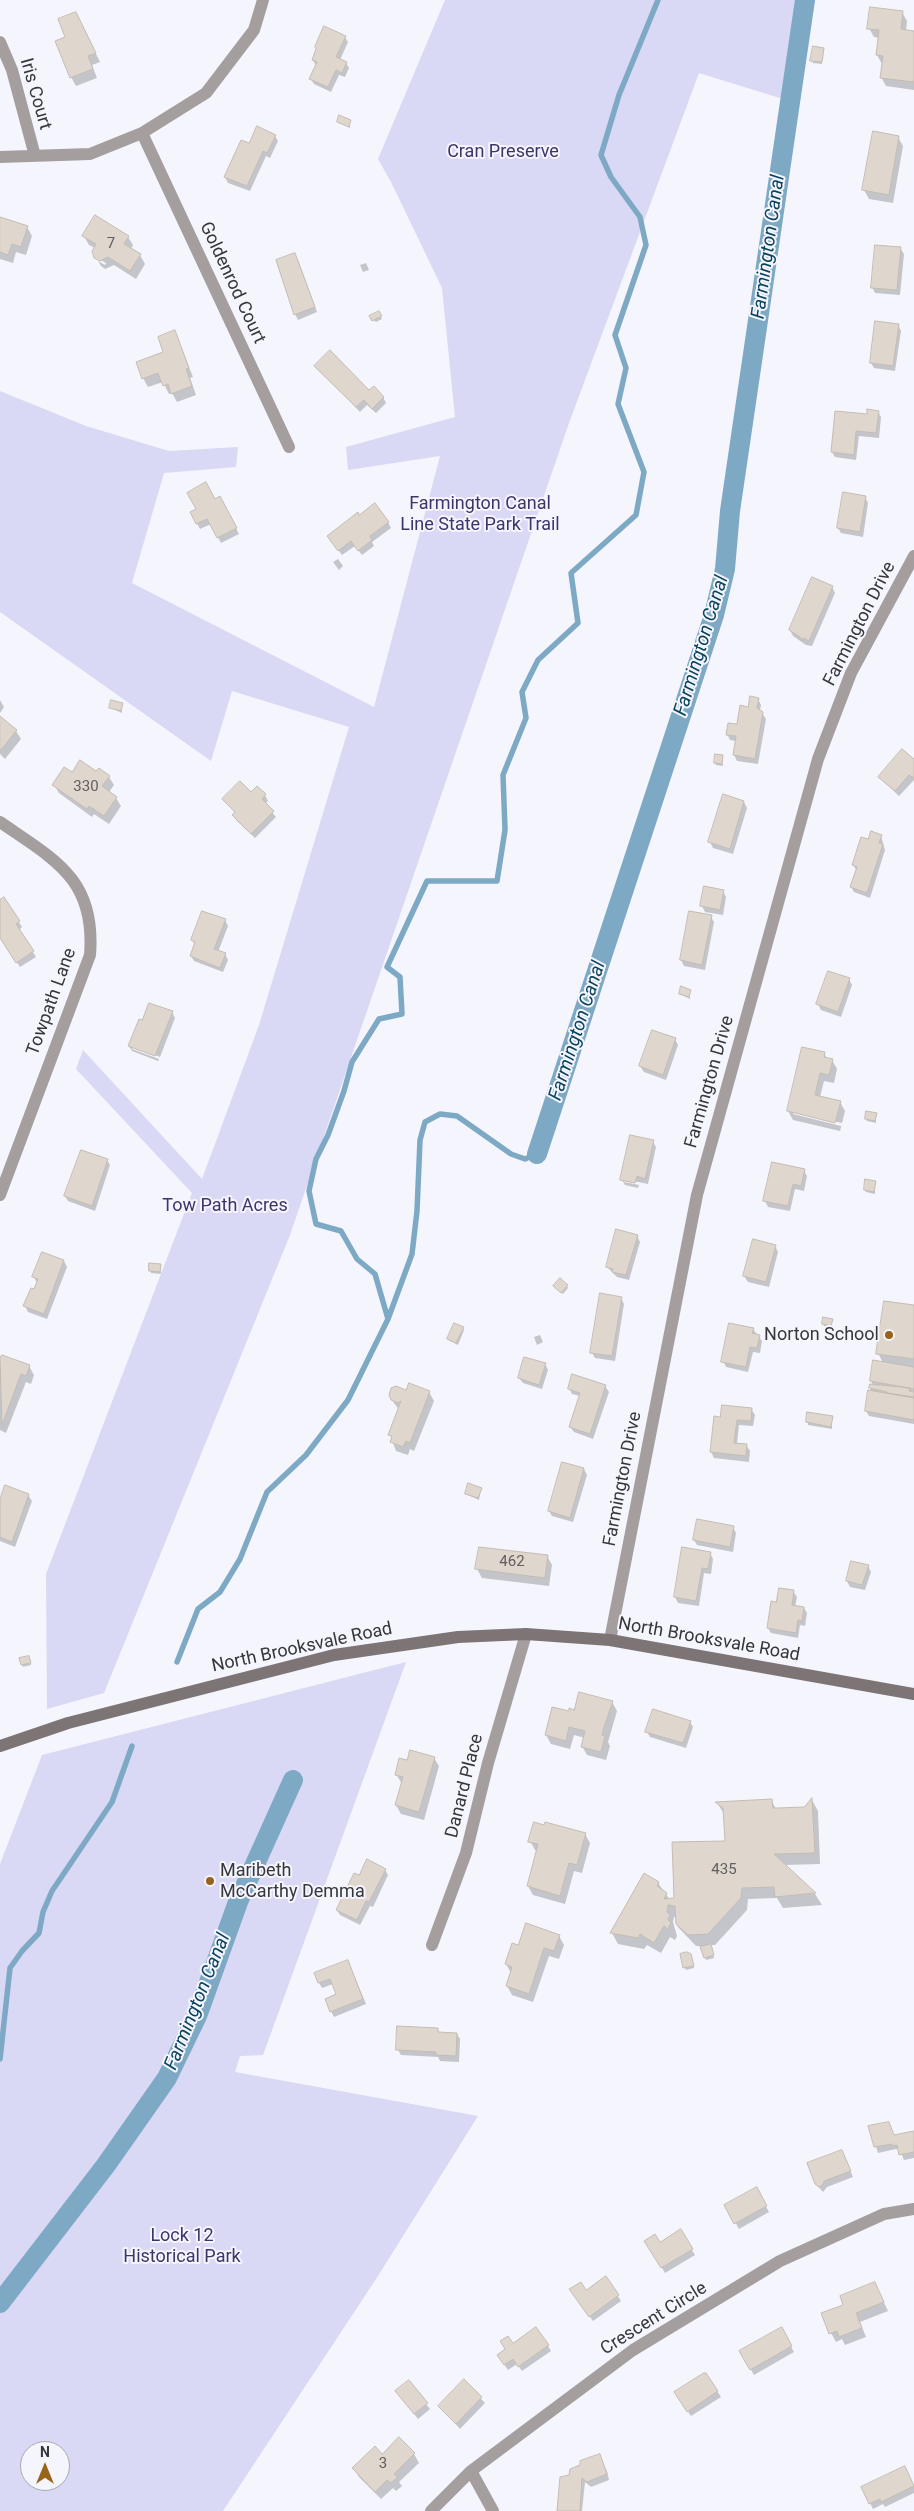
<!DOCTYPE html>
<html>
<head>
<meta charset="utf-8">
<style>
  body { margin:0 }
  #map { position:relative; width:914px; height:2511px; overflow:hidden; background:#f5f5fe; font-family:Roboto,sans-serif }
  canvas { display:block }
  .north { position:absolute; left:20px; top:2441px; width:50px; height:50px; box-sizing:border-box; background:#f5f5fe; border:1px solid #a9a9b0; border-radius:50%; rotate:0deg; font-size:14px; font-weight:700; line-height:20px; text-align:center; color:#36363b }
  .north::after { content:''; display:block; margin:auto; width:18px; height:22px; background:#98641a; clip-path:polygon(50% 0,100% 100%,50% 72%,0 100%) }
</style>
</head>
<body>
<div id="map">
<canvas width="914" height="2511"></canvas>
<div class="north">N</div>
</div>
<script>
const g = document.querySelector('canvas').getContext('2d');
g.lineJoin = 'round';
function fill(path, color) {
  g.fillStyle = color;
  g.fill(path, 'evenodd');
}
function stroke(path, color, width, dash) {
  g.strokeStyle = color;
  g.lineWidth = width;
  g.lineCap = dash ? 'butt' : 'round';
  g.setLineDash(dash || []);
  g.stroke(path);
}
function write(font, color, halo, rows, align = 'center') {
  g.font = font + ' Roboto,sans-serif';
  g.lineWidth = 4;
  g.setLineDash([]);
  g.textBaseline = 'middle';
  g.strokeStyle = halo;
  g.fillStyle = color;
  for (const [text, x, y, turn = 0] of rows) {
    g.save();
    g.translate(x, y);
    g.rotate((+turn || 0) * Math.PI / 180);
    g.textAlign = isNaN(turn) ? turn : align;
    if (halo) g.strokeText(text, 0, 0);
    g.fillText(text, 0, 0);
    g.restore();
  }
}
fill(new Path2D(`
  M445,0h362l-11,61v42l-97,-30 -130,350 -279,812 -186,458 -57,16 -1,-135 146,-381 -116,-124 7,-19 119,129 57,-154 90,-298 -117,-36 -21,70 -211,-149v-221l86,35 83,25 69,-4 -2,20 -72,6 -32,110 242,124 66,-251 -92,14 -2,-23 109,-30 -13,-129 -51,-106 -13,-23z
  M406,1662l-143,393 -23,1 -5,16 243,44 -100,160 -155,235h-223v-647l42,-109zM30,2451h30v30h-30z`), '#d9d8f5');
fill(new Path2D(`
  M902,12l5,9 -1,10 8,1v58l-28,-4 -5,-9 1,-13 -5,-9 3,-17 -6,-1 -5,-9z
  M76,13l24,49 -8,3 5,13 -21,8 -5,-9 -4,-39z
  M345,37l3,5 -8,18 6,3 3,5 -4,9 -6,-2 -8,17 -17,-8 -4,-6 6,-12 -3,-6z
  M823,49l-1,15 -9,-1 -1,-3z
  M350,121v7l-12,-6z
  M275,136l3,5 -8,17 -4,-2 -16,35 -22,-8 -3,-6z
  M898,137l5,9 -10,57 -24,-4 -5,-9z
  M0,219l27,8 5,9 -6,19 -10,-3 -3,11 -13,-4z
  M84,236l44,1 5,8 -2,4 9,6 5,9 -9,15 -22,-14 -9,4 -4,-3 -3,-5 7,4 1,-2 -9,-5 -2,-10 -6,-3z
  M900,248l4,6 -4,41 -25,-2 -3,-6z
  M298,260l19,52 -19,8 -3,-6z
  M366,263l3,7 -6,2 -3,-7z
  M378,313l4,6 -6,3 -4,-3z
  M898,325l3,6 -6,40 -21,-3 -3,-5z
  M175,332l18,45 -3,1 6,17 -19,7 -5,-9 -3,1 -6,-12 -15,5 -5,-9 22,-25z
  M316,366l67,31 3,6 -10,10 -9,-8 -7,7z
  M878,412l3,5 -2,21 -20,-2 -3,24 -21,-3 -3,-5z
  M865,497l3,6 -5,34 -22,-4 -3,-5z
  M220,498l19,36 -18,9 -10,-19 -11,5 -9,-16z
  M359,516l29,6 3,6 -19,14 2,4 -12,9 -7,-9 -13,9 -10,-14z
  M338,559l5,7 -4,4 -6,-8z
  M832,587l3,6 -23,53 -6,-1 -13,-9 -3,-6z
  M758,699l3,6 -1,5 6,9 -8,45 -21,-3 -3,-6 2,-14 -6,-1 -3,-6 11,-8 11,-18z
  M0,700l4,7 -4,6z
  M122,704v9l-11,-5z
  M0,718l16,13 5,8 -16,20 -5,-5z
  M722,756l1,10 -7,-1 -1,-2z
  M914,761v19l-15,16 -20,-19z
  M97,773l12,4 5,8 -5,7 7,6 5,8 -12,18 -15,-10 -2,3 -33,-24 -5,-8 18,-11z
  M251,794l14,1 3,6 -3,3 11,13 -21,21 -18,-17 -3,-6 1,-2 -11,-14z
  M744,802l3,6 -14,46 -20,-6 -3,-6z
  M881,836l4,14 -15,48 -16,-6 -3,-5 6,-16 -4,-6 16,-24z
  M723,891l3,6 -3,18 -18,-3 -3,-6z
  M4,899l18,28 -3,3 17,27 -16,10 -20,-30v-35z
  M711,917l3,5 -9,48 -21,-4 -3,-6z
  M225,920l3,6 -10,26 7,2 3,6 -5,12 -29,-11 -3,-5 4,-11 -3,-5z
  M849,979l3,6 -11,32 -20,-7 -3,-6z
  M690,991v8l-10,-5z
  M172,1012l3,6 -15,39 -28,-11v3l27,10 -1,2 -26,-10 -3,-5 14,-25z
  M675,1039l3,6 -12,35 -22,-8 -4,-6z
  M824,1053l3,6 5,1 5,9 -3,14 -10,-2 -4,16 20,5 5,9 -5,20 -47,-11 -5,-9zM793,1112l49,11 -1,3 -48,-12z
  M876,1114v9l-9,-2 -1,-2z
  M653,1142l3,5 -8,37 -24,-5v3l15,3 -1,3 -13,-3 -3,-5z
  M107,1160l3,5 -15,46 -27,-10 -3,-5z
  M804,1171l3,5 -3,15 -9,-2 -5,22 -22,-4 -3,-6z
  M875,1183v11l-9,-2 -1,-2z
  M637,1236l3,6 -11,38 -12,-3 -10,-10z
  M775,1246l3,6 -9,35 -21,-5 -4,-6z
  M43,1253l21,8 3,6 -20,52 -19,-7 -3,-6 12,-23 -3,-6z
  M160,1265l1,9 -10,-1 -1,-3z
  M567,1286l1,2 -5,6 -7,-6z
  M621,1298l3,6 -9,57 -20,-3 -3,-5z
  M914,1307v117l-45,-8 -3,-5 6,-19 -2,-4 3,-3 -2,-4 12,-18 -5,-10z
  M832,1320v8l-8,-2 -1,-2z
  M463,1328l1,2 -6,15 -8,-4 -2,-2z
  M753,1329l9,12 -2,12 -7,-1 -5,20 -22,-5 -3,-6z
  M540,1335l3,7 -6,3 -3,-8z
  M3,1356l26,10 5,9 -3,9 -5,-2 -20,51 -6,-3v-67z
  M545,1364l3,6 -6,19 -19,-6 -4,-5z
  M605,1386l4,6 -16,47 -19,-7 -4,-5 10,-31 -8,-2 -3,-6z
  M407,1391l22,1 5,9 -20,50 -4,-2 -2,6 -12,-4 -6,-17 9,-24 -7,-10z
  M751,1409l4,6 -2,11 -14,-1 -2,19 9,1 4,6 -1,11 -35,-4 -3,-6 4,-34h6z
  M808,1413l24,4v12l-24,-4z
  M584,1469l3,6 -14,47 -21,-6 -3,-5z
  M481,1489l-2,11 -13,-6z
  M28,1495l4,6 -17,46 -15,-6v-38z
  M733,1527l3,6 -3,19 -36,-7 -3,-5z
  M710,1553l3,6 -2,15 -7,-1 -5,33 -21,-3 -3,-6z
  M547,1556l5,9 -3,21 -67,-8 -5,-9z
  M868,1566l3,6 -6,18 -15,-3 -3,-6z
  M793,1591l4,6 -2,10 9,1 3,5 -2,13 -5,-1 -2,13 -27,-5 -3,-5 9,-24z
  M21,1659l9,1 1,5 -8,2z
  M612,1702l5,9 -9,31 2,4 -4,14 -19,-5 -5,-9 3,-8 -11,-3 -4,14 -19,-5 -5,-9 29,-24z
  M690,1722l3,5 -7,21 -36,-11 -3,-5z
  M434,1758l5,8 -15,54 -23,-6 -5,-9 6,-21 -6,-10z
  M771,1800l5,9 29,-1 7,-8 6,11 2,53 -35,1 30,29 7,11 -39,3 -6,-10 -29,1 -1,11 -32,35h-5l4,13 -8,2 -5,-14h-5l-19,-20 -1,-9h-2l-1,5 4,14 -2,4 -5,-3 -9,16 -14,-8 -3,4 -26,-5 -6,-11 46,-50 12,17h6l50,-58 -1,-27 -8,-12z
  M585,1834l5,9 -8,30 -8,-2 -9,33 -32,-9 -5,-9 10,-35 -3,-1 -5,-9z
  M385,1870l3,5 -15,32 -3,-1 -10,19 -20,-10 -3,-5 22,-33z
  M559,1936l5,9 -5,14 -10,-3 -16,46 -21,-7 -5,-9 4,-13 -5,-9 13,-17z
  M681,1955l11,3 2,10 -8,2z
  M348,1961l18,43 -32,13 -3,-6 7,-16 -5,-11 -11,4 -3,-5z
  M437,2029l3,4 17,1 3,5 -1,23 -19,-1 -2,-4 -37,-2 -3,-5z
  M889,2123l5,13 20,-4v26l-10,2 -4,-10 -4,-1 -18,4 -8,-26z
  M842,2151l11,26 -26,10 -4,5 -7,-8z
  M756,2189l13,23 -30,17 -13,-24z
  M680,2231l15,24 -30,18 -19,-32 14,2z
  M606,2278l15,23 -28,20 -19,-26 12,-3z
  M875,2283l13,28 -28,11 6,15 -21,8 -3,-6 -6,3 -5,-9 14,-28z
  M781,2329l13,23 -40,23 -13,-23z
  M513,2345l35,1 3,5 -29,20 -5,-7 -9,6 -6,-9z
  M464,2381l21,22 -25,26 -21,-23z
  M409,2382l21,27 -12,10 -21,-27z
  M717,2391l4,6 -30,19 -12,-18z
  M414,2454l5,9 -20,19 3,4 -6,5 -3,-3 -12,11 -22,-22 -5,-8 28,-13z
  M599,2456l8,15 2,9 -18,7 -6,-5 -3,29h-23l11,-34 11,-11z
  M908,2473l6,13v7l-29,14 -2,-3 -10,5 -11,-22z`), '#0003');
stroke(new Path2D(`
  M388,1319l-13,-45 -18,-15 -16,-28 -25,-7 -7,-33 7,-32 12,-24 16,-44 8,-29 27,-43 23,-5 -2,-37 -13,-10 40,-86h70l8,-51 -2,-55 23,-57 -4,-26 16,-32 40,-37 -7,-50 65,-58 8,-43 -26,-68 8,-36 -11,-33 31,-90 -6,-28 -29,-40 -10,-22 18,-60 39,-95
  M177,1662l21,-53 22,-17 20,-33 27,-67 39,-37 42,-55 40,-81 24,-65 5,-43 3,-71 5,-18 15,-8 17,2 54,38 14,5 12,-5
  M0,2059l10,-91 12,-17 17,-18 4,-21 9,-21 60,-89 20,-56`), '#7ea9c4', 5.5);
stroke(new Path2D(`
  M537,1154l177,-539 11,-46 5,-58 75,-511
  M0,2303l106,-138 61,-87 30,-62 41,-114 55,-122`), '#7ea9c4', 20);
const building = new Path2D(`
  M870,7l33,4 -2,18 13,2v51l-34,-4 3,-22 -7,-1 3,-25 -12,-1z
  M76,12l20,41 -8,3 5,13 -23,9 -15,-37 10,-4 -7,-18z
  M324,26l22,10 -10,21 11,5 -5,11 -6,-3 -8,17 -19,-8 8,-17 -5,-2 4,-11 -1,-2z
  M813,46l11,2 -2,14 -12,-1z
  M339,115l12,5 -2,7 -12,-5z
  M257,126l19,9 -9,18 -4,-2 -16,35 -23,-9 17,-37 8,3z
  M873,131l26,5 -10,59 -27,-5z
  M95,215l34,21 -5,8 17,10 -11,17 -22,-14 -8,4 -6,-3 -2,-7 4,-7 -14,-8z
  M0,217l28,9 -7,21 -9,-3 -4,11 -8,-3z
  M875,245l26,2 -4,43 -26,-2z
  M295,253l20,54 -21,8 -18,-55z
  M379,311l3,5 -10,5 -3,-5z
  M875,321l24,3 -6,42 -23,-3z
  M175,330l14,38 -3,1 6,17 -21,8 -3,-10 -5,2 -5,-13 -16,6 -6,-17 27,-10 -5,-15z
  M330,350l39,40 5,-4 10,11 -12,12 -8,-9 -8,7 -42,-41z
  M867,409l12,2 -3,22 -20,-2 -2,24 -23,-3 4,-41 32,3z
  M206,482l9,17 5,-3 17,32 -20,10 -10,-19 -11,5 -6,-12 6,-3 -9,-16z
  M843,492l23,4 -6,36 -23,-4z
  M375,503l14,19 -19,14 2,4 -14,11 -7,-10 -13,10 -11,-15 31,-24 1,3z
  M812,577l21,9 -24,55 -6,-3 -1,3 -2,-4 -11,-7z
  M750,696l9,2 -2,10 6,4 -8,47 -22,-4 3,-19 -10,-1 2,-12 9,1 3,-19 8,2z
  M111,700l12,3 -2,8 -12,-3z
  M0,716l17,14 -17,21z
  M902,749l12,10v19l-5,-3 -14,16 -17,-14z
  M715,754l8,1 -1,9 -8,-1z
  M80,760l16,11 3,-3 11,8 -8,10 15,11 -13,19 -15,-10 -2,3 -35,-24 12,-18 8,5z
  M240,781l11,11 6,-6 9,8 -4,5 12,12 -23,23 -19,-19 3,-3 -13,-13z
  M723,794l21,7 -14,48 -22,-7z
  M871,831l11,4 -3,8 4,1 -16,49 -17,-6 7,-20 -5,-2 9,-28 7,2z
  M704,886l20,4 -4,20 -20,-4z
  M4,897l16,24 -4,3 18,27 -18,12 -16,-25v-38z
  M202,911l24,8 -12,30 12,4 -6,15 -30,-12 5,-14 -4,-2z
  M689,911l23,4 -10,50 -22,-5z
  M828,971l22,7 -12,34 -22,-8z
  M681,986l10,4 -2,7 -10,-3z
  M149,1003l24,8 -18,45 -27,-10 11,-27 3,1z
  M652,1030l24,8 -13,37 -24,-9z
  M802,1047l23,5 -1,5 9,2 -4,16 -9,-2 -5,22 26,6 -6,22 -48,-12z
  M866,1111l11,2 -2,8 -10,-2z
  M630,1135l24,5 -9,39 -8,-3 -2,7 -15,-3z
  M81,1150l27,9 -16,47 -28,-10z
  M772,1162l33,7 -4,17 -8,-2 -5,22 -25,-5z
  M865,1179l11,2 -2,11 -10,-2z
  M616,1229l22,6 -12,40 -14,-3 1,-3 -7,-2z
  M753,1239l23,6 -10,37 -23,-6z
  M42,1252l22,8 -20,54 -21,-8 8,-18 3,1 4,-10 -6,-2z
  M149,1263l12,1 -1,8 -11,-1z
  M560,1278l8,7 -7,8 -8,-7z
  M600,1293l22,4 -10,59 -22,-3z
  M884,1301l30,4v54l-38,-5z
  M823,1317l10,2 -2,7 -9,-2z
  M454,1323l10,4 -8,16 -9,-4z
  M729,1323l25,5 -2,5 8,2 -3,13 -7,-1 -4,20 -25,-5z
  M2,1355l28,10 -4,11 -5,-2 -19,51 -2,-66z
  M524,1357l22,6 -7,22 -21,-7z
  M873,1360l41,7v22l-44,-8z
  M572,1374l34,11 -16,49 -21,-7 11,-34 -12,-4z
  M409,1383l21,8 -20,52 -4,-2 -3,6 -13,-5 2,-6 -4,-1 13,-34 -3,2 -7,-3 -2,-5 2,-7 5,-2 10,4z
  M870,1384l40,4 -1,3 5,1v5l-27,-4v-1l-18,-4z
  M868,1390l46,8v22l-49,-9z
  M722,1405l30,3 -1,13 -14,-1 -3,23 13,1 -1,12 -36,-4 4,-36 6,1z
  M807,1412l26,4 -2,11 -25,-5z
  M562,1462l22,6 -14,50 -22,-7z
  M468,1483l14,5 -4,10 -13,-4z
  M5,1485l24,9 -17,48 -12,-5v-38z
  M697,1519l37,7 -4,21 -37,-7z
  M479,1547l69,8 -3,23 -70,-9z
  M682,1547l29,5 -3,17 -6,-1 -6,33 -22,-4z
  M851,1561l18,4 -7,20 -16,-4z
  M779,1588l15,2 -2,15 12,2 -2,14 -4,-1 -2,13 -29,-5 4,-27 5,1z
  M29,1656l2,7 -10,2 -2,-7z
  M579,1692l34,9 -9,26 -2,8 3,1 -4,16 -20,-5 4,-16 -16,-4 -3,14 -21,-6 7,-28 17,4v-3l5,2z
  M653,1709l38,12 -8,22 -38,-11z
  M410,1750l25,7 -16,55 -24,-7 8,-28 -8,-2 4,-17 8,2z
  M812,1798l3,55 -41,1 42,39 -41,4 -1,-10 -32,1 -1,10 -33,36 -20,1 -12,-11 -1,-18 -7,-1 -1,7 3,3 -2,5 3,3 -3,6 -4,-3 -10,17 -14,-9 -2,4 -28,-5 34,-60 15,9 -2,4 10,7 -3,6 10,-1 -2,-56 53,-1 -2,-33 -8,-6 57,-3 1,9h5l26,-1z
  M534,1822l10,3 1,-3 41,11 -9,32 -8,-2 -9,33 -33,-10 11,-42 -10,-2z
  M367,1859l19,10 -17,33 -3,-1 -9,19 -21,-10 18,-37 5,2z
  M526,1923l34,12 -6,16 -10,-3 -15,46 -23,-8 6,-19 -7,-3 7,-21 6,2z
  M711,1944l3,11 -10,3 -4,-11z
  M687,1952l4,2 3,12 -11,2 -3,-14z
  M348,1960l15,39 -33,13 -5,-13 11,-5 -6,-15 -12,4 -4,-10z
  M397,2026l41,2v4l19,1 -1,23 -20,-1v-3l-40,-2z
  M889,2122l5,13 20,-4v21l-15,3 -2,-10 -4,1 -1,-2 -18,3 -6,-21z
  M842,2150l9,21 -27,10 -1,4 -4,2 -4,-3 -8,-21z
  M757,2187l10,19 -33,18 -10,-19z
  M681,2229l12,20 -32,19 -17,-27 11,-7 5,8z
  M606,2276l13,19 -30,22 -20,-28 12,-7 5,8z
  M875,2282l9,20 -28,11 6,15 -23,9 -2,-6 -8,3 -8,-21 22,-8 -3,-9z
  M536,2327l13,18 -31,22 -5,-8 -9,6 -7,-10 8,-6 -5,-8 8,-5 5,7z
  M782,2327l10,19 -42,24 -11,-19z
  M704,2373h2l12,18 -31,21 -13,-20z
  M464,2379l18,18 -26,27 -18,-18z
  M409,2380l19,23 -14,11 -19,-23z
  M399,2437l16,16 -21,21 4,3 -7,6 -4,-3 -12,12 -23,-24 23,-22 7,8z
  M600,2454l7,20 -20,8 -5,-4 -2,33h-23l3,-34 9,-2 1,-6 10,-4v-4z
  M905,2466l9,20 -33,16 -1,-3 -11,5 -8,-17z`);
fill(building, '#dfd7cd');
stroke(building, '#c3bcb2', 1);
stroke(new Path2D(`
  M0,42l12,28 23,86
  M142,133l147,314
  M0,157l90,-3 52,-21 64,-40 48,-63 9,-30
  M0,822c55,38 96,57 90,133l-90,240
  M610,1640l87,-445 121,-436 33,-86 63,-117
  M432,1945l34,-92 22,-90 38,-129
  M471,2471l22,40
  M431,2511l40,-40 162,-121 147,-89 104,-47 30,-5`), '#a49e9f', 12);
stroke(new Path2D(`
  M0,1746l68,-23 266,-68 124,-18 68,-3 84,6 304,54`), '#7d7476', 12);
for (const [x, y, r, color] of [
  [889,1335,5,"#98641a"],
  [210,1881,5,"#98641a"]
]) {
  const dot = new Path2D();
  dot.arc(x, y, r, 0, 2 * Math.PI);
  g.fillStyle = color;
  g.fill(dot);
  stroke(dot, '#f5f5fe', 2);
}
write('15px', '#605e60', null, [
  ["7",111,244],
  ["330",86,787],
  ["462",512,1562],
  ["435",724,1870],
  ["3",383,2464]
]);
write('18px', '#36363b', '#f5f5fe', [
  ["Iris Court",35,94,74],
  ["Goldenrod Court",232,283,65],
  ["Farmington Drive",860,624,-63],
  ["Towpath Lane",52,1002,-70],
  ["Farmington Drive",710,1082,-74],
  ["Farmington Drive",623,1479,-79],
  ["North Brooksvale Road",709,1640,10],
  ["North Brooksvale Road",302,1648,-12],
  ["Danard Place",465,1786,-76],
  ["Crescent Circle",654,2319,-32]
]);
write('18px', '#3c356c', '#f5f5fe', [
  ["Cran Preserve",503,152],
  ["Farmington Canal",480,504],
  ["Line State Park Trail",480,525],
  ["Tow Path Acres",225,1206],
  ["Lock 12",182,2236],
  ["Historical Park",182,2257]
]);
write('18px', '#36363b', '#f5f5fe', [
  ["Norton School",879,1335],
  ["Maribeth",220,1871,"left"],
  ["McCarthy Demma",220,1892,"left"]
], 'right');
write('italic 19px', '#09435f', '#f5f5fe', [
  ["Farmington Canal",769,247,-82],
  ["Farmington Canal",702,646,-73],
  ["Farmington Canal",578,1031,-72],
  ["Farmington Canal",198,2002,-68]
]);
</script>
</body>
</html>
